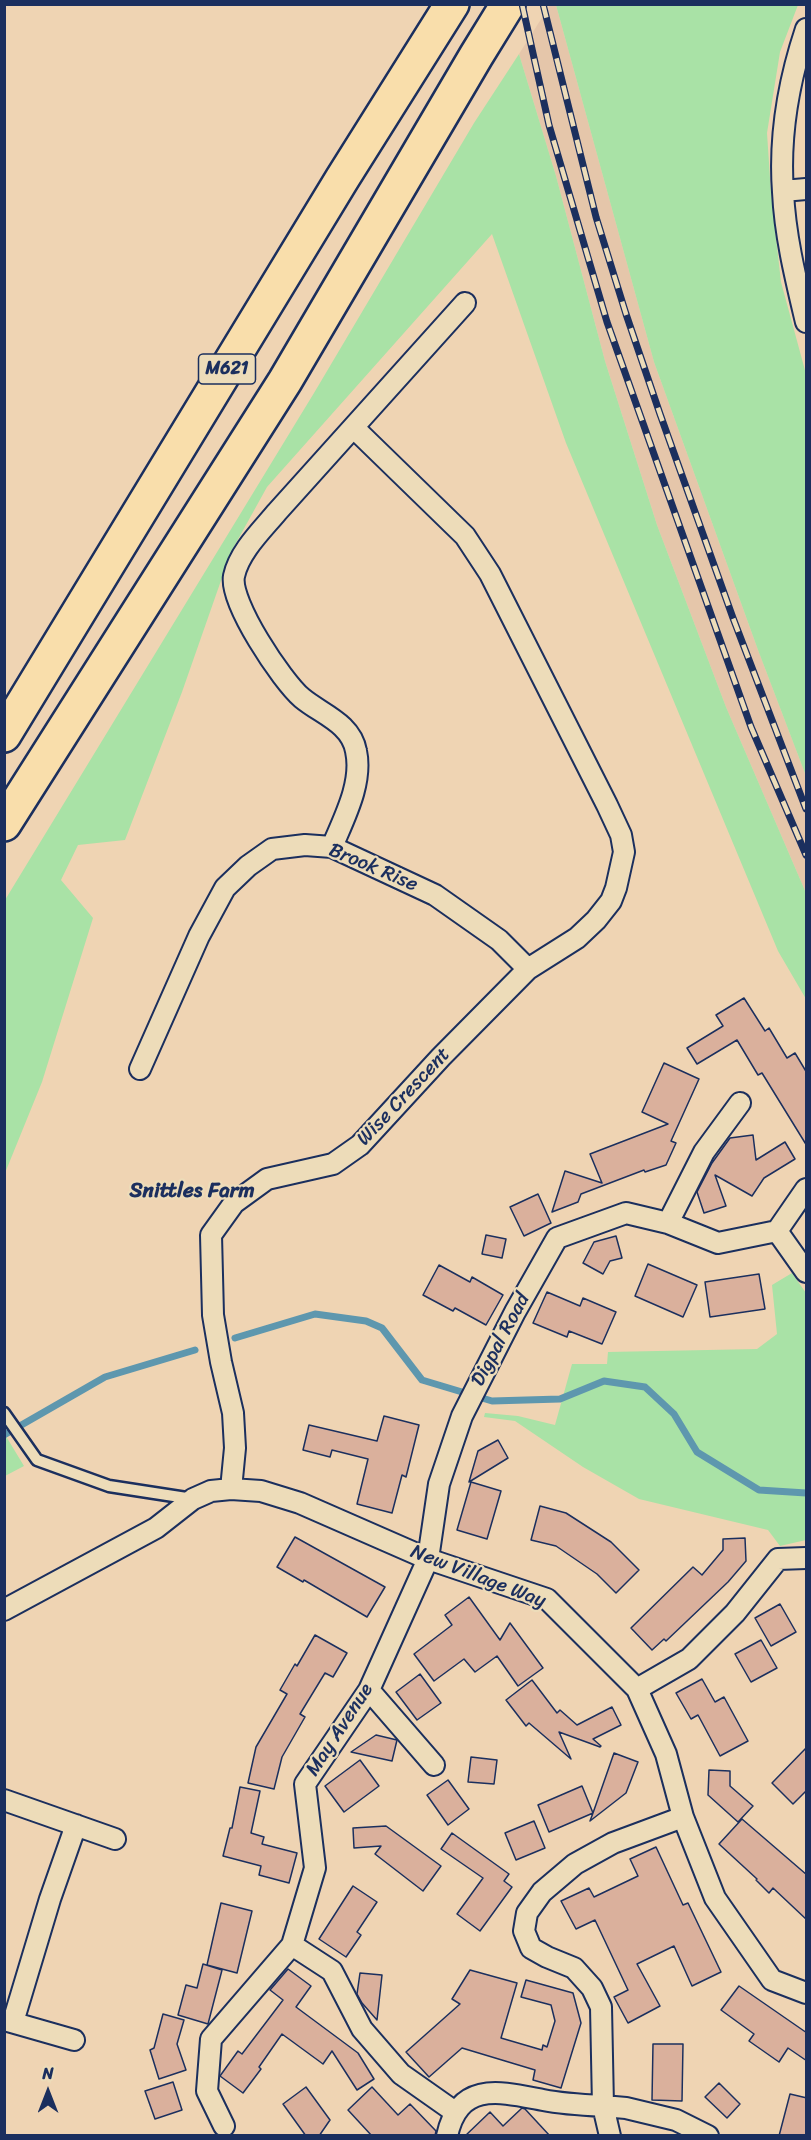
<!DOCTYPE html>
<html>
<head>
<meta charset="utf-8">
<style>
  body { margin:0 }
  #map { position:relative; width:811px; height:2140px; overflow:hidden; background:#efd4b3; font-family:Sriracha,sans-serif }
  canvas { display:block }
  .frame { position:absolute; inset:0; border:6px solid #1b2f5e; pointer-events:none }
  .north { position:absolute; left:18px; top:2062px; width:60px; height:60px; -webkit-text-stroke:4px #eddcb9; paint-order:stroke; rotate:0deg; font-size:16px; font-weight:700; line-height:24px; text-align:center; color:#1b2f5e }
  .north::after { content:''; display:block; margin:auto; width:21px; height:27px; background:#1b2f5e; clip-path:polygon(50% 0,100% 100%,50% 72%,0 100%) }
</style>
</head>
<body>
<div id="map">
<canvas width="811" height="2140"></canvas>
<div class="frame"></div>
<div class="north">N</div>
</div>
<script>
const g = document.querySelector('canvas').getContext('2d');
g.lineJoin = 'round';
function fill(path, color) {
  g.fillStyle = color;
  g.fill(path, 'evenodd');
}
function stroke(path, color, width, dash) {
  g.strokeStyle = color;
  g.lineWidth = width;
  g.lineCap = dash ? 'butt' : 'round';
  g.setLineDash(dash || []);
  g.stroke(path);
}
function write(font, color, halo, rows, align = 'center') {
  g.font = font + ' Sriracha,sans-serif';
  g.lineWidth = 4.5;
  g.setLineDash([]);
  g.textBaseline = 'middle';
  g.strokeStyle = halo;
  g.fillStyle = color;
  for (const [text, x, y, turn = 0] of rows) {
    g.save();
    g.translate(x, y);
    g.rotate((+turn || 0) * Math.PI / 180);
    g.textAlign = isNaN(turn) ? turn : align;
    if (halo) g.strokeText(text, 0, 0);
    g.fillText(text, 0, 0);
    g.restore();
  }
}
fill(new Path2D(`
  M550,5h6l98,357 104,288 48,126v117l-80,-186 -69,-182 -52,-164 -49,-185 -37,-122z`), '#e5c6aa');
fill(new Path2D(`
  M556,5h242l-18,47 -13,81 4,60 10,89 25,92v402l-48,-126 -104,-288z
  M519,54l37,122 49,185 52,164 69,182 80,186v106l-28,-48 -212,-508 -74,-209 -225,253 -36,65 -49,140 -57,148 -47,5 -17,35 32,38 -51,164 -37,91v-273l309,-507 160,-270z
  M792,1273l14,20v247l-26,6 -12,-16 -129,-31 -56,-32 -68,-46 -31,-4 1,-4 33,3 37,9 17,-61h35l1,-12 149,-3 20,-15 -5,-49z
  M4,1433l20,33 -19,10h-1z`), '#a9e2a6');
stroke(new Path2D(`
  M235,1338l80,-24 51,7 16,7 40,52 70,21 68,-2 44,-18 41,6 29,27 23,38 62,38 47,3
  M4,1435l101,-58 90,-27`), '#5e97ae', 7);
const building = new Path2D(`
  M744,998l21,33 4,-3 18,30 8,-5 12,20v73l-45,-73 -4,2 -21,-35 -40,24 -10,-16 36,-22 -7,-11z
  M664,1063l35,16 -28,62 5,2 -10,22 -21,7 -1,-2 -63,24 -3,8 -26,10 13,-41 37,12 -12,-29 78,-30 -26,-12z
  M753,1135l3,25 29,-18 10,17 -31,19 -12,18 -37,-21 11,31 -22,7 -7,-21 15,-29 18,-25z
  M538,1194l13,29 -27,13 -14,-29z
  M486,1235l20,4 -4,19 -20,-4z
  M616,1236l6,22 -12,3 -7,13 -20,-11 11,-21z
  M648,1264l49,21 -14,32 -48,-21z
  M439,1265l31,17 2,-5 31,18 -17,30 -31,-17 -2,3 -30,-16z
  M759,1274l6,35 -55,8 -5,-35z
  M547,1292l33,14 3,-8 33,14 -14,32 -33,-13 -2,6 -34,-14z
  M384,1416l35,9 -13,52 -4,-2 -10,38 -35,-9 11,-45 -36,-9 -2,7 -27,-7 6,-25 68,16z
  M498,1440l10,18 -39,24 9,-31z
  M471,1482l30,9 -14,48 -30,-9z
  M540,1506l26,7 45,29 28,28 -23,23 -19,-19 -41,-28 -25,-6z
  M295,1537l90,50 -18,30 -63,-37 -1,2 -26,-15z
  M745,1538l1,23 -18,21 -62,59 -2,-2 -12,11 -21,-22 62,-61 9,8 21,-25v-11z
  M469,1597l31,43 10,-17 33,45 -25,18 -21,-30 -22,16 -11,-13 -30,22 -20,-27 38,-29 -7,-10z
  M780,1604l16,28 -25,14 -16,-28z
  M315,1635l32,18 -14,24 -8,-4 -25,41 5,3 -23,40 -8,32 -26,-6 8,-36 31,-53 -7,-4 15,-26 2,2z
  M761,1640l16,28 -26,14 -16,-28z
  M420,1674l21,29 -24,17 -21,-28z
  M702,1679l13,23 9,-5 24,44 -28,15 -22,-41 -7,4 -15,-26z
  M532,1680l25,33 3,-3 17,15 35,-18 9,18 -28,14 8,7 -1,1 -41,-15 12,27 -42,-36 -3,3 -20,-26z
  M376,1735l21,5 -5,21 -41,-9z
  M807,1747v43l-14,14 -21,-21z
  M614,1753l24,9 -12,31 -36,28 3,-8 -44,19 -11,-27 44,-19 11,27z
  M471,1757l26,3 -3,24 -26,-2z
  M360,1760l19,26 -35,26 -19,-26z
  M709,1770l21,1v15l23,20 -15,16 -30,-27z
  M448,1780l21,29 -21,16 -21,-30z
  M240,1787l20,4 -9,42 13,4 -2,7 35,9 -8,30 -30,-8 2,-9 -38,-10 7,-28h2z
  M742,1819l65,56v45l-34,-32 -4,5 -13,-13 1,-1 -38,-35z
  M534,1821l11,27 -29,12 -11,-27z
  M386,1826l55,40 -18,25 -48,-37 6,-8 -27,2 -1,-20z
  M452,1833l57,41 -5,7 8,6 -32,44 -23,-17 26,-36 -42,-29z
  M656,1847l27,58 5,-2 33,69 -29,14 -18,-40 -37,18 23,42 -32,17 -14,-26 14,-7 -33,-70 -19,9 -15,-28 28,-13 5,9 44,-21 -8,-17z
  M353,1886l24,16 -20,30 4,3 -15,22 -27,-18z
  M221,1903l31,8 -15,62 -30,-8z
  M203,1964l19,6 -14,54 -30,-9 8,-30 11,3z
  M288,1969l23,17 -15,21 62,46 16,26 -17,11 -25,-39 -9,13 -41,-30 -23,33 2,2 -18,24 -23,-17 18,-25 4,3 41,-54 -13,-10z
  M470,1970l47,13 -16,55 41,12 1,-5 4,2 8,-26 -4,-16 -30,-8 5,-17 47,13 8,30 -20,65 -28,-8 2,-10 -73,-22 -33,29 -23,-25 54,-48 -8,-5z
  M360,1973l22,2 -5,45 -15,-17 -5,-9z
  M739,1986l68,47v28l-19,-13 -9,14 -30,-21 5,-7 -33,-24z
  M163,2014l21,6 -7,24 9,26 -27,9 -9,-29 4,-2z
  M653,2044h30l-1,57 -30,-1z
  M173,2082l9,28 -27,9 -10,-28z
  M719,2083l21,21 -13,14 -22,-21z
  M306,2087l24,33 -11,16h-13l-23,-32z
  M372,2087l26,28 12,-11 26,27 -1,5h-63l-24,-26z
  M790,2094l17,4v38h-28z
  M522,2108l3,1 25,27h-85l25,-24 13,14z`);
fill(building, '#dab09c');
stroke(building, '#1b2f5e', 1.5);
const service = new Path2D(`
  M4,1413l33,47 72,26 84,13`);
const minor = new Path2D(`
  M806,29c-17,51 -27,109 -23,163 2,44 13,88 23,130
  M783,191l23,-2
  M332,847c12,-29 31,-64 24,-96 -5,-28 -35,-37 -54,-53 -20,-17 -73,-96 -68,-122 5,-24 28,-46 43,-64l188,-209
  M140,1069l59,-133 26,-48 23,-22 24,-17 33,-4 27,2 103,48 64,45 29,29
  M668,1223l50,20 59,-12 29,-42
  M777,1231l29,41
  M231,1489l4,-41 -2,-35 -12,-51 -8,-47 -2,-80 23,-32 33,-24 66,-15 27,-19 81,-88 87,-88 49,-31 19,-18 15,-19 5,-13 8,-36 -3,-17 -14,-30 -117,-231 -25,-38 -111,-108
  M4,1610l152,-82 37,-29 18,-8 20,-2 30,2 39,12 128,56 119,40 90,90 29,65 17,63 32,81 57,82 34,13
  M637,1689l52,-30 46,-46 43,-54 28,-1
  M369,1690l65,75
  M4,1800l111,39
  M683,1817l-70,26 -38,21 -33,28 -15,21 -3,18 7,17 16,9 27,11 18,20 9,19 2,99 23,2 50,12 32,16
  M292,1945l40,26 30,58 39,45 54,38
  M4,2020l70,20
  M13,2022l37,-123 26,-74
  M224,2126l-17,-35 4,-52 81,-94 23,-77 -10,-84 64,-94 59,-131 11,-75 23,-68 53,-104 42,-74 69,-25 42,10 36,-71 36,-49
  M447,2136c12,-56 54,-44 96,-36 20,4 40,5 60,6l7,30`);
const motorway = new Path2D(`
  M4,735l338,-556 110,-175
  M4,824l281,-443 191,-325 32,-52`);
stroke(service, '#1b2f5e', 15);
stroke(minor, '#1b2f5e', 24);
stroke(motorway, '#1b2f5e', 38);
stroke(service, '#eddcb9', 10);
stroke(minor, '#eddcb9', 20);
stroke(motorway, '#f9deab', 33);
const rail = new Path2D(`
  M522,4l27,121 58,197 144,405 55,128
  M543,4l53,213 30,97 34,100 73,204 73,191`);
stroke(rail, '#1b2f5e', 7);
stroke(rail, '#eddcb9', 4.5, [14]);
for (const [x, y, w] of [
  [227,369,57]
]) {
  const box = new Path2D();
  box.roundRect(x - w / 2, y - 15, w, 30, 4.5);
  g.fillStyle = '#eddcb9';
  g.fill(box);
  stroke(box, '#1b2f5e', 1.5);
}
write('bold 18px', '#1b2f5e', null, [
  ["M621",227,369]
]);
write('20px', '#1b2f5e', '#eddcb9', [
  ["Brook Rise",373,868,23],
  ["Wise Crescent",404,1097,-47],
  ["Digpal Road",501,1340,-62],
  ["New Village Way",478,1577,21],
  ["May Avenue",340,1730,-57]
]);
write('bold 21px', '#1b2f5e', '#eddcb9', [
  ["Snittles Farm",192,1192]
]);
</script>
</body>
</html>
